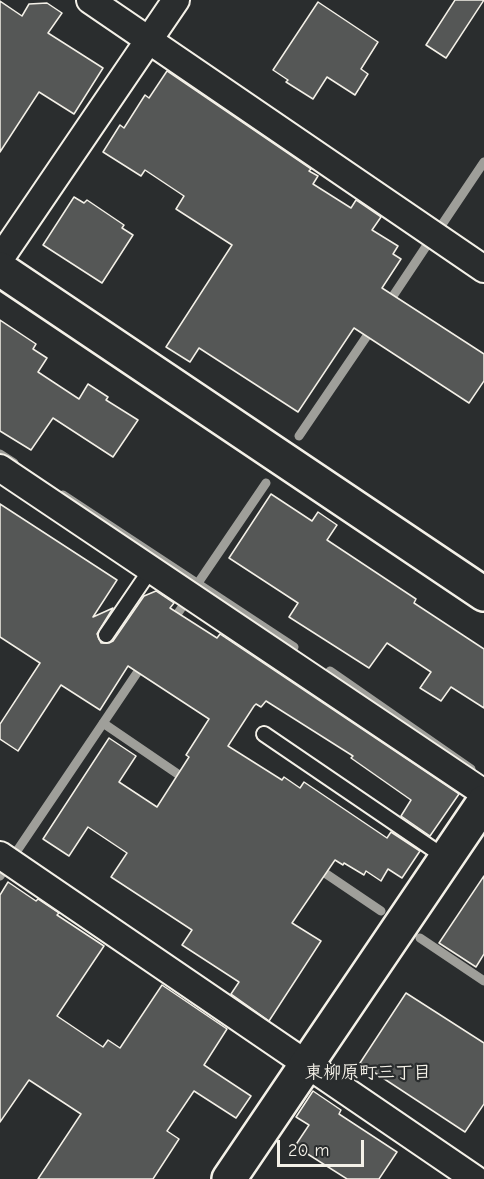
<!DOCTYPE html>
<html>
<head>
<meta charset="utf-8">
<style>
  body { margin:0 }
  #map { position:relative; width:484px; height:1179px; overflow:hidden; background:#2a2d2e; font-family:"Comic Neue",sans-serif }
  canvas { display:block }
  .scale { position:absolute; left:277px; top:1140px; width:87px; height:27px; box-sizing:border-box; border:3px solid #f4f1e8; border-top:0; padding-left:8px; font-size:18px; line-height:21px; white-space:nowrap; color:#f4f1e8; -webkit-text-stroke:4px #2a2d2e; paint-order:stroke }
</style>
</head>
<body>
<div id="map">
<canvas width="484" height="1179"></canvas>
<div class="scale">20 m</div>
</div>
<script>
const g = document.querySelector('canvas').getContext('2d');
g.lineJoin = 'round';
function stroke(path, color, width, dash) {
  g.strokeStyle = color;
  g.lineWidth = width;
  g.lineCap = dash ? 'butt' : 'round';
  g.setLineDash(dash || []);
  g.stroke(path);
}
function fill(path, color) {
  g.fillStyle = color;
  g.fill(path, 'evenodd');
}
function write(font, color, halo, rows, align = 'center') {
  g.font = font + ' "Comic Neue","Klee One",sans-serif';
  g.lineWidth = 4.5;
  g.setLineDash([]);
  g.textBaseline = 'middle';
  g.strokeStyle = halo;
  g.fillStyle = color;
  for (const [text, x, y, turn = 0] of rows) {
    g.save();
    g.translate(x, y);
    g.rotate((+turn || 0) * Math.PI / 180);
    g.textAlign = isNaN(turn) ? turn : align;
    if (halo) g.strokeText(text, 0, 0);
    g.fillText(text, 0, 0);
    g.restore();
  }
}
stroke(new Path2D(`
  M441,226l43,-64
  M387,305l42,-63
  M299,436l74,-109
  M0,454l14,9
  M63,495l231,152
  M196,586l70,-103
  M171,623l16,-23
  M330,671l141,98
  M103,723l85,58
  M316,867l65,44
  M0,876l143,-212
  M420,938l64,43`), '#9f9f9a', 9);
const building = new Path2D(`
  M455,0h29l-38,58 -20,-13z
  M0,1l22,15 7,-12 18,-1 15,10 -14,20 55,35 -29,46 -35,-22 -39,60z
  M318,2l60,40 -17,27 7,5 -13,21 -28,-18 -14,22 -27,-17 2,-2 -15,-10z
  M167,71l144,98 -2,2 9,5 -5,8 38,24 5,-8 25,17 -9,13 26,16 -5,8 8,5 -19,29 102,66v27l-15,22 -115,-75 -56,84 -99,-64 -9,14 -24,-15 66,-102 -56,-36 8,-13 -39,-26 -4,6 -38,-24 17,-27 4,3 21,-33 4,3z
  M74,197l10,6 3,-3 37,25 -2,3 11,7 -31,48 -59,-38z
  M0,320l36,24 -3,5 14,9 -9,14 41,27 9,-15 20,13 -2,3 32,20 -25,37 -60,-39 -22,32 -31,-19z
  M271,494l41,27 6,-9 19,13 -10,15 89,59 -2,4 70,46v59l-33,-21 -10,14 -21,-13 11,-16 -44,-29 -18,25 -80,-51 9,-14 -69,-45z
  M0,504l117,76 -24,37 20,-9 -16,26 4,9h8l4,-2 31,-45 12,-5 18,12 -4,5 47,30 3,-4 239,160 -29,42 -29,-20 10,-16 -60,-42 2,-2 -87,-55 -5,6 -5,-3 -2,2 -26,40 54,34 2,-3 16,11 4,-6 83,56 4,-6 29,19 -18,27 -14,-9 -7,12 -15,-10 -2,4 -20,-12 -1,2 -8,-5 -43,63 29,18 -52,80 -38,-27 8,-12 -57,-37 10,-15 -81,-53 16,-24 -39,-26 -19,29 -26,-17 66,-101 27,18 -17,26 38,25 32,-50 -3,-2 23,-36 -81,-53 -28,44 -39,-25 -43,66 -18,-12v-15l40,-61 -40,-26z
  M484,876v78l-8,13 -37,-24z
  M8,882l28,19 2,-2 21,14 -2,2 47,31 -47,70 46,31 5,-7 12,8 42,-63 65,44 -23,36 47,31 -15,22 -42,-27 -27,40 12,8 -26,40h-115l43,-65 -52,-34 -29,42v-227z
  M406,993l78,50v61l-19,28 -105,-69z
  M313,1091l28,19 -2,4 58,38 -18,27h-32l-52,-33 14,-21 -13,-8z`);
fill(building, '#555756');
stroke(building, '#f4f1e8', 1.5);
const lane = new Path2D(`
  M106,635l45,-66
  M264,734l182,124`);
const street = new Path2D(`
  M90,0l394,269
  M0,259l176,-259
  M0,468l484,325
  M0,855l475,324`);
const secondary = new Path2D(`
  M0,269l484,325
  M229,1179l255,-377`);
stroke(lane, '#f4f1e8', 18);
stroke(street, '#f4f1e8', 30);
stroke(secondary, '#f4f1e8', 38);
stroke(lane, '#2a2d2e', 14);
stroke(street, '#2a2d2e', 26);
stroke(secondary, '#2a2d2e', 33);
write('bold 18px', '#f4f1e8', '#2a2d2e', [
  ["東柳原町三丁目",368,1073]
]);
</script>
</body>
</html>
